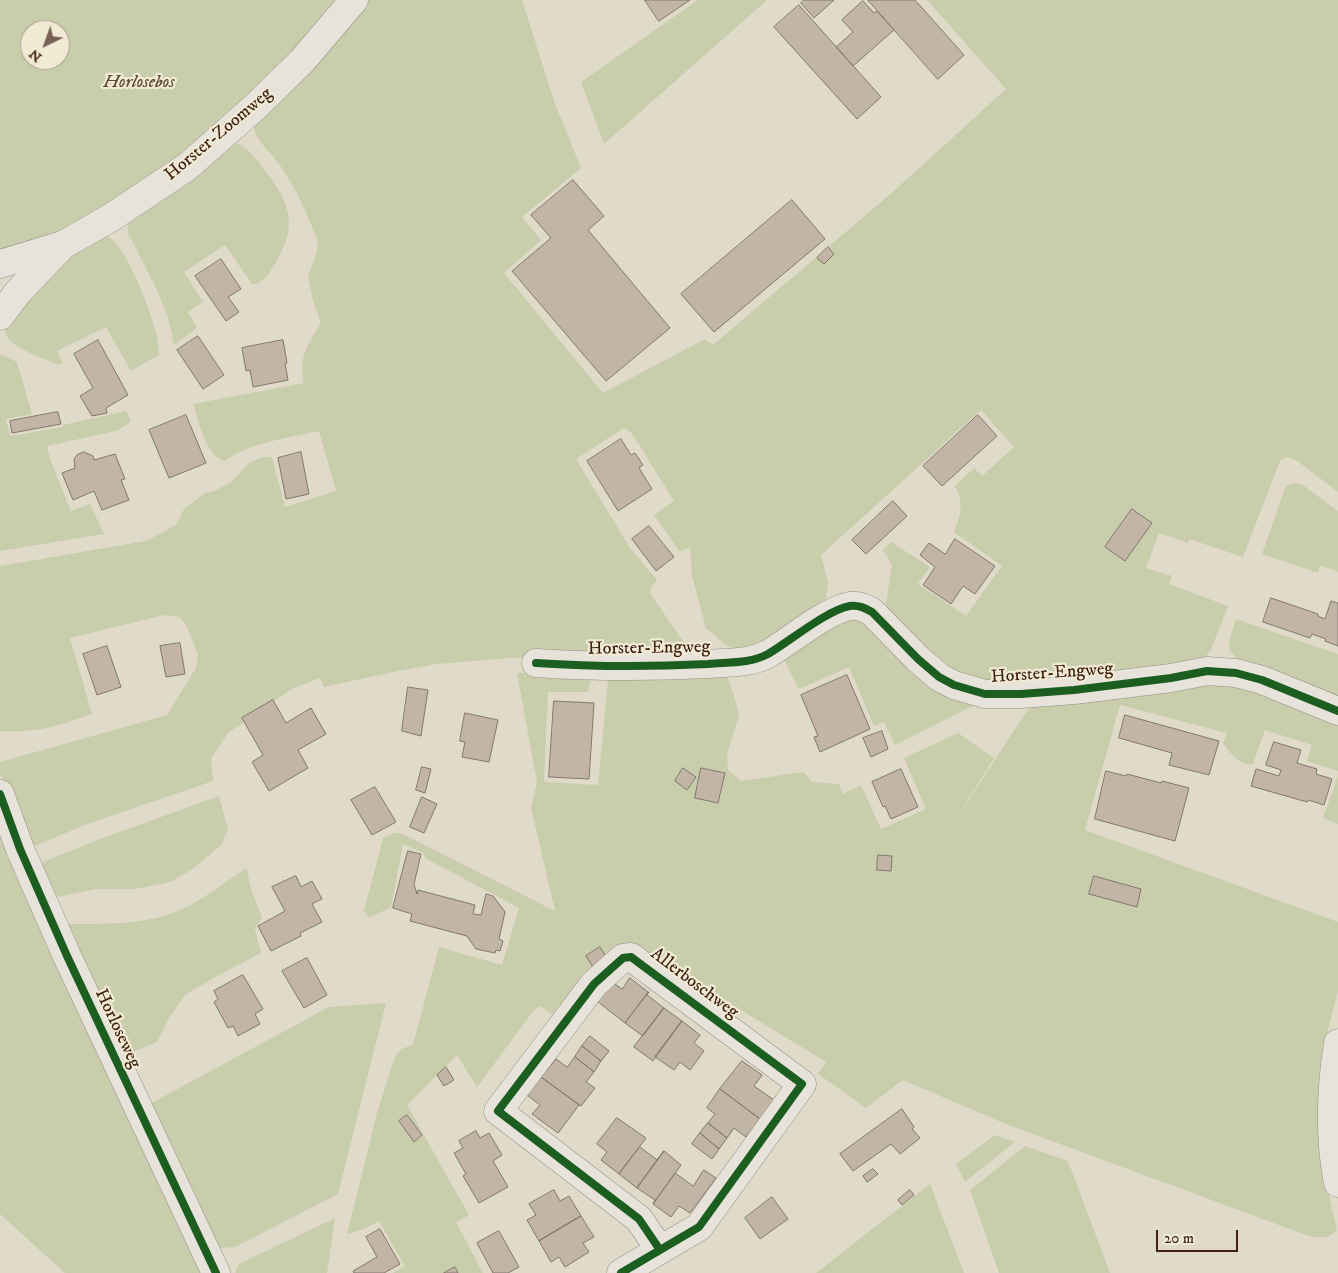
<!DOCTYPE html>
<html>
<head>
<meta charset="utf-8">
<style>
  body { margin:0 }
  #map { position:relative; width:1338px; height:1273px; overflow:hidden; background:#e0dac9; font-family:"IM FELL DW Pica",serif }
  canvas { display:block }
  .north { position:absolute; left:20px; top:20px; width:50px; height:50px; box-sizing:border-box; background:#f1ead5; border:1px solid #aa9a87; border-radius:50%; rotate:222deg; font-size:14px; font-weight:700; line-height:20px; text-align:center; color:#402213 }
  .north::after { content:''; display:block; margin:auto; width:18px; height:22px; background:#786253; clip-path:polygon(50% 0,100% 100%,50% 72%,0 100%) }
  .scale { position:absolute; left:1156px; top:1230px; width:82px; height:22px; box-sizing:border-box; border:2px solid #402213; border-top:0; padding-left:6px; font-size:15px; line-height:18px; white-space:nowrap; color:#402213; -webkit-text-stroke:4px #f1ead5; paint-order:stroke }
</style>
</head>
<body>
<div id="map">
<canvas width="1338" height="1273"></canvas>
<div class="north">N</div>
<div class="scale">20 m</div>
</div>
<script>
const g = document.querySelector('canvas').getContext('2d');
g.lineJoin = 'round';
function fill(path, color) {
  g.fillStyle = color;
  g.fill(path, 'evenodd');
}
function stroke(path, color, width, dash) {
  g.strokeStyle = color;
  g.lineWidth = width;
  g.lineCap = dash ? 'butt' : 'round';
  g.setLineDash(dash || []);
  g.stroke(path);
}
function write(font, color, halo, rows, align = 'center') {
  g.font = font + ' "IM FELL DW Pica",serif';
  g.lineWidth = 4.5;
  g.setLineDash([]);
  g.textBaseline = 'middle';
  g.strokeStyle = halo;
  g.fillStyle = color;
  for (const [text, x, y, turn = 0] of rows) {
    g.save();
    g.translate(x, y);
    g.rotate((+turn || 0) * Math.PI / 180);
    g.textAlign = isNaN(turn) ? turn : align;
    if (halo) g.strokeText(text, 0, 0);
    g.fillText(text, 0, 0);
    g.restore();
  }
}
fill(new Path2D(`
  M0,0h341l-61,68 -131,114 -79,48 -70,26zM30,30h30v30h-30z
  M369,0h153l32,101 27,67 -59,49 19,23 -37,33 99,120 102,-54 8,6 181,-154 112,-102 -79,-89h411v492l-42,-32c-7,-3 -11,-4 -16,1l-37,96 -54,-18 -1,4 -29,-10 -13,35 26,8 -3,8 59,22 -18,46 -10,10 -184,26 -61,-10 -70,-68 7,-45 -9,-15 8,-8 39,25 -12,17 48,32 36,-50 -48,-34c7,-17 10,-29 1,-46l19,-18 8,8 32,-29 -33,-37 -160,145 7,28 -4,26 -80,44 -18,-8 -20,-17 -14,-52 -2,-29 -10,5 -26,-37 20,-14 -43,-69 -7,-4 -48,31 54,89 27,32 -7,9v4l39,57 -2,5 -89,4 -88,-1 -73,6 -39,7 -74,16 -4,-9 -28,11 -64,44 -17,26 2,22 -123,42 -61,25 -29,-75v-11l167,-47 29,-47 2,-14 -12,-29 -7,-8 -15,-2 -94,23 22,76c-33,12 -56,19 -92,17v-165l146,-25 30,-16 8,-16 21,-16 12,-3 14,-8 18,-19 11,-5 12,-1 13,50 51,-16 -17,-60c-31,7 -68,11 -94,30 -19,-4 -26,-40 -32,-57l111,-21c-6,-25 4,-40 17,-60l-8,-22 -5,-25 9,-24 1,-11c-13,-31 -24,-60 -46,-86 -9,-10 -19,-19 -18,-33l102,-106z
  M698,0h69l-163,144 -23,-62z
  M235,143c12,3 21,15 28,25 29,37 36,59 9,101 -5,7 -10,15 -20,15l-27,-39 -41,27 19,30 -15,10 9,16 -23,17 -6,-28 -11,-27 -29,-57v-15z
  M104,234c22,8 46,76 52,98 2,7 2,16 3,23l-28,16 -25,-44 -49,24 6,12 -4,2c-14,-6 -42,-15 -51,-27 -3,-3 -3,-8 -3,-12l64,-71z
  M0,354l17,8 15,52 -26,5 4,17 53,-9v-2l63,-14 5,11 -15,9 -69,15 3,13 21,52 19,-7 14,30 -104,17z
  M1296,483l8,3 34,25v61l-18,-7 -2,8 -56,-19 23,-66 2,-3z
  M856,616l130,83 -91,46 -11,-23 -10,4 -25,-59 -50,22 -17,-33 18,-15z
  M1236,619l102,35v49l-96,-38 -12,-14 -1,-10z
  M517,673l69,1 5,5 -3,13h-40l-4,90 54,3 10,-105 6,-6 112,1 7,17 6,23 -12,39 1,16 13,11 63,-9 8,10 27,2 4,10 18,-9 20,44 45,-20 -22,-51 54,-25 36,25 -43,69 83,-127 202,-19 102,41v49l-31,-10 5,-16 -47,-15 -12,34c-14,2 -23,-12 -30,-21l4,-10 -107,-28 -35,125 253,92v69l-10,39 -4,34 2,109 5,32 6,24c-7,11 -20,9 -31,6l-300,-111 -103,-44 -37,28 -48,-34 8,-12 -90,-55 -7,8 -93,-68 -81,70 -14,-11 -7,4 -57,77 -20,-32 -50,50 62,110 -13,7 27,51h-90l12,-7 -26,-45 -15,8 -17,5 30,-121 17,-54 7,-10 12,-4 26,-98 63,18 17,-57 -94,-50 -2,-5 -20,-9 -12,63 -22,11 -5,-7 19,-73 10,-5 10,1 152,77 -24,-103 6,-26z
  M1338,775v49h-1l-14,-6z
  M219,796l9,34 -7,15 -27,23 -23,14 -36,7h-39l-48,10 -13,-34 65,-26z
  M0,821l208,452h-143l-65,-59z
  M247,868l3,18 12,32 -7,11 6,24 -42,22 -34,20 -16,23 -12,24 -33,14 -62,-132c43,0 90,2 129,-19 19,-11 37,-25 56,-37z
  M386,1003l-48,191 -103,53 -18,1 -71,-142 183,-99z
  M995,1135l20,7 -50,40 -9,-18z
  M1025,1146l43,15 42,112h-111l-29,-83z
  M930,1184l34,89h-148z
  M335,1218l-8,55h-92l4,-9z`), '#c8cdac');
const building = new Path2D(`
  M645,0h45l-31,21z
  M804,0h30l-20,18 -13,-15z
  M868,0h47l49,55 -26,24z
  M863,1l11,12 3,-2 17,19 -41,36 -17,-19 17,-15 -11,-12z
  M799,5l82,92 -24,22 -83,-92z
  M573,180l31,36 -16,14 82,98 -64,53 -94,-110 39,-33 -20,-23z
  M792,200l33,39 -111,93 -33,-38z
  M828,247l6,7 -10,10 -7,-6z
  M221,259l20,30 -13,8 11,15 -13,9 -31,-45z
  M198,336l26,39 -21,14 -26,-39z
  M98,340l30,55 -22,13 1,5 -15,3 -12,-20 13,-8 -19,-34z
  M283,340l4,23h-2l3,17 -35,7 -3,-17 -4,1 -4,-23z
  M58,412l3,12 -49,9 -2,-12z
  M186,415l20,48 -37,15 -20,-48z
  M978,415l19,21 -55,50 -19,-20z
  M621,439l10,16 4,-2 8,12 -4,3 13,21 -34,22 -31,-50z
  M84,452l9,4 1,4 21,-6 10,25 -4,1 8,20 -27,10 -8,-19 -21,9 -11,-27 13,-5 -1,-9 3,-4z
  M301,452l8,42 -23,5 -8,-41z
  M893,501l14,15 -41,38 -14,-14z
  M1132,509l20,14 -27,38 -20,-14z
  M649,526l25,31 -18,14 -24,-32z
  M955,539l40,27 -20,28 -12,-8 -12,18 -28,-19 12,-18 -15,-12 9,-12 16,11z
  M1271,598l47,16v2l7,3 6,-18 7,2v43l-13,-5 1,-2 -14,-5 -2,4 -47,-16z
  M180,643l5,31 -19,3 -6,-31z
  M107,646l14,41 -24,8 -14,-41z
  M847,675l23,54 -50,23 -6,-15 4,-1 -17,-41z
  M408,687l20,3 -7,46 -19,-5z
  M273,700l13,23 25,-15 15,26 -28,16 10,18 -39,23 -17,-29 11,-7 -21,-37z
  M554,701l40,2 -5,76 -40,-2z
  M465,713l33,7 -9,42 -27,-5 3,-15 -5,-1z
  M1125,715l94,26 -10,34 -40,-10 3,-12 -53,-15z
  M882,731l6,18 -17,8 -8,-19z
  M1274,742l27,8 -4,13 20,6 -1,5 16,5 -8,26 -16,-5 -1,2 -56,-16 5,-17 23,7 2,-6 -15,-5z
  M422,767l9,2 -6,24 -9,-3z
  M683,768l13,9 -9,13 -12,-9z
  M701,768l24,5 -7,30 -23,-5z
  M901,769l17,38 -27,12 -6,-13 -2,1 -11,-25z
  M1106,771l20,5 1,-2 34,9 1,-2 27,7 -14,53 -80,-22z
  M375,787l21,35 -24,13 -21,-35z
  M422,797l15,7 -13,29 -14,-6z
  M408,851l13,3 -7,30 3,10 1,-4 57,15 -2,9 8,1 5,-21 7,2 12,16 -6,27 4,2 -3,10 -4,-1 -1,3 -19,-4 -9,-13 -57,-15 2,-7 -19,-6z
  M878,855l14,1 -1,15 -14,-1z
  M296,876l5,11 11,-6 10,18 -10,5 10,18 -22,11 1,3 -30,15 -13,-25 27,-15 -13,-24z
  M1094,876l47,13 -4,18 -48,-13z
  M600,947l7,11 -14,9 -7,-11z
  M307,958l20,37 -23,13 -22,-37z
  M243,975l20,34 -8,5 5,10 -22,12 -5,-10 -5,2 -14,-26 4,-3 -4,-8z
  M630,978l18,14 -23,31 -28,-22 15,-19 10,7z
  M649,992l-2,3 17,13 -21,28 -18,-13z
  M664,1008l18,13 -29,40 -19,-14z
  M682,1021l18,14 -6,8 10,8 -14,19 -10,-8 -6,8 -19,-13z
  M590,1036l19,15 -8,10 -19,-15z
  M582,1046l19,15 -7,11 -19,-15z
  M575,1057l19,15 -8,10 9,6 -14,18 -40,-29 15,-18 11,8z
  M742,1061l20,14 -8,11 20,14 -14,19 -40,-30z
  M446,1067l8,13 -10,6 -7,-11z
  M541,1077l38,28 -21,28 -26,-19 8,-9 -13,-10z
  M720,1089l40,30 -14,18 -12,-9 -7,10 -19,-15 7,-9 -8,-6z
  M902,1109l12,18 -2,2 8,9 -20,16 -9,-10 -38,27 -13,-17z
  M407,1115l15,20 -8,7 -15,-21z
  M617,1118l29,20 -27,36 -18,-14 6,-8 -10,-8z
  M708,1123l19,15 -8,11 -19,-16z
  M476,1131l4,7 9,-5 13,22 -9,6 15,26 -29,16 -16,-27 3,-2 -12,-21 9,-5 -4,-7z
  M700,1133l19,16 -7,10 -20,-15z
  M640,1147l17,13 7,-9 -27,37 -18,-14z
  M664,1151l17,14 -28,39 2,-4 -18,-12z
  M873,1169l5,5 -11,8 -4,-6z
  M704,1170l12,8 -26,35 -11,-7 -8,11 -18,-13 22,-31 18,13z
  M554,1190l6,11 9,-5 12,20 -42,25 -12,-21 9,-5 -7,-11z
  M910,1190l4,5 -12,10 -4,-5z
  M772,1197l16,22 -28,20 -15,-21z
  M581,1216l13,21 -11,6 6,9 -24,15 -6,-10 -8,5 -12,-21z
  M380,1229l20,35 -16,9h-30l-1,-2 24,-14 -11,-20z
  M499,1231l20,36 -11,6h-15l-16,-30z
  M455,1267l3,6h-14z`);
fill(building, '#c3b5a6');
stroke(building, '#80786d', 1);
const minor = new Path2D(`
  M0,264l63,-19 49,-28 75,-50 68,-60 47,-46 52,-61
  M0,316l18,-24 44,-46
  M536,663c58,4 115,4 172,1 21,-2 41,0 60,-10 22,-13 59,-44 82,-48 9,-1 15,2 22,6l46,47 21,18 15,8 31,9h36l53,-4 97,-12 36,-7 29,2 26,7 76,31
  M0,794l20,55 47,107 149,317
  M1338,1043c-7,45 -9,95 0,140
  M621,1273l78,-46 103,-143 -171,-127 -8,1 -29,26 -96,127 141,108 21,31`);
stroke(minor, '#979084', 29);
stroke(minor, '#e7e3db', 28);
stroke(new Path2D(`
  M536,663c58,4 115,4 172,1 21,-2 41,0 60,-10 22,-13 59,-44 82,-48 9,-1 15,2 22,6l46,47 21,18 15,8 31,9h36l53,-4 97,-12 36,-7 29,2 26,7 76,31
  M0,794l20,55 47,107 149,317
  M621,1273l78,-46 103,-143 -171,-127 -8,1 -29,26 -96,127 141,108 21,31`), '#1b5e20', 8);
write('italic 18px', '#5d4a33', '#f1ead5', [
  ["Horlosebos",139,83]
]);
write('18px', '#402213', '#f1ead5', [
  ["Horster-Zoomweg",219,135,-40],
  ["Horster-Engweg",649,649,-1],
  ["Horster-Engweg",1052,674,-4],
  ["Allerboschweg",694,984,37],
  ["Horloseweg",117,1029,65]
]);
</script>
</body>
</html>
